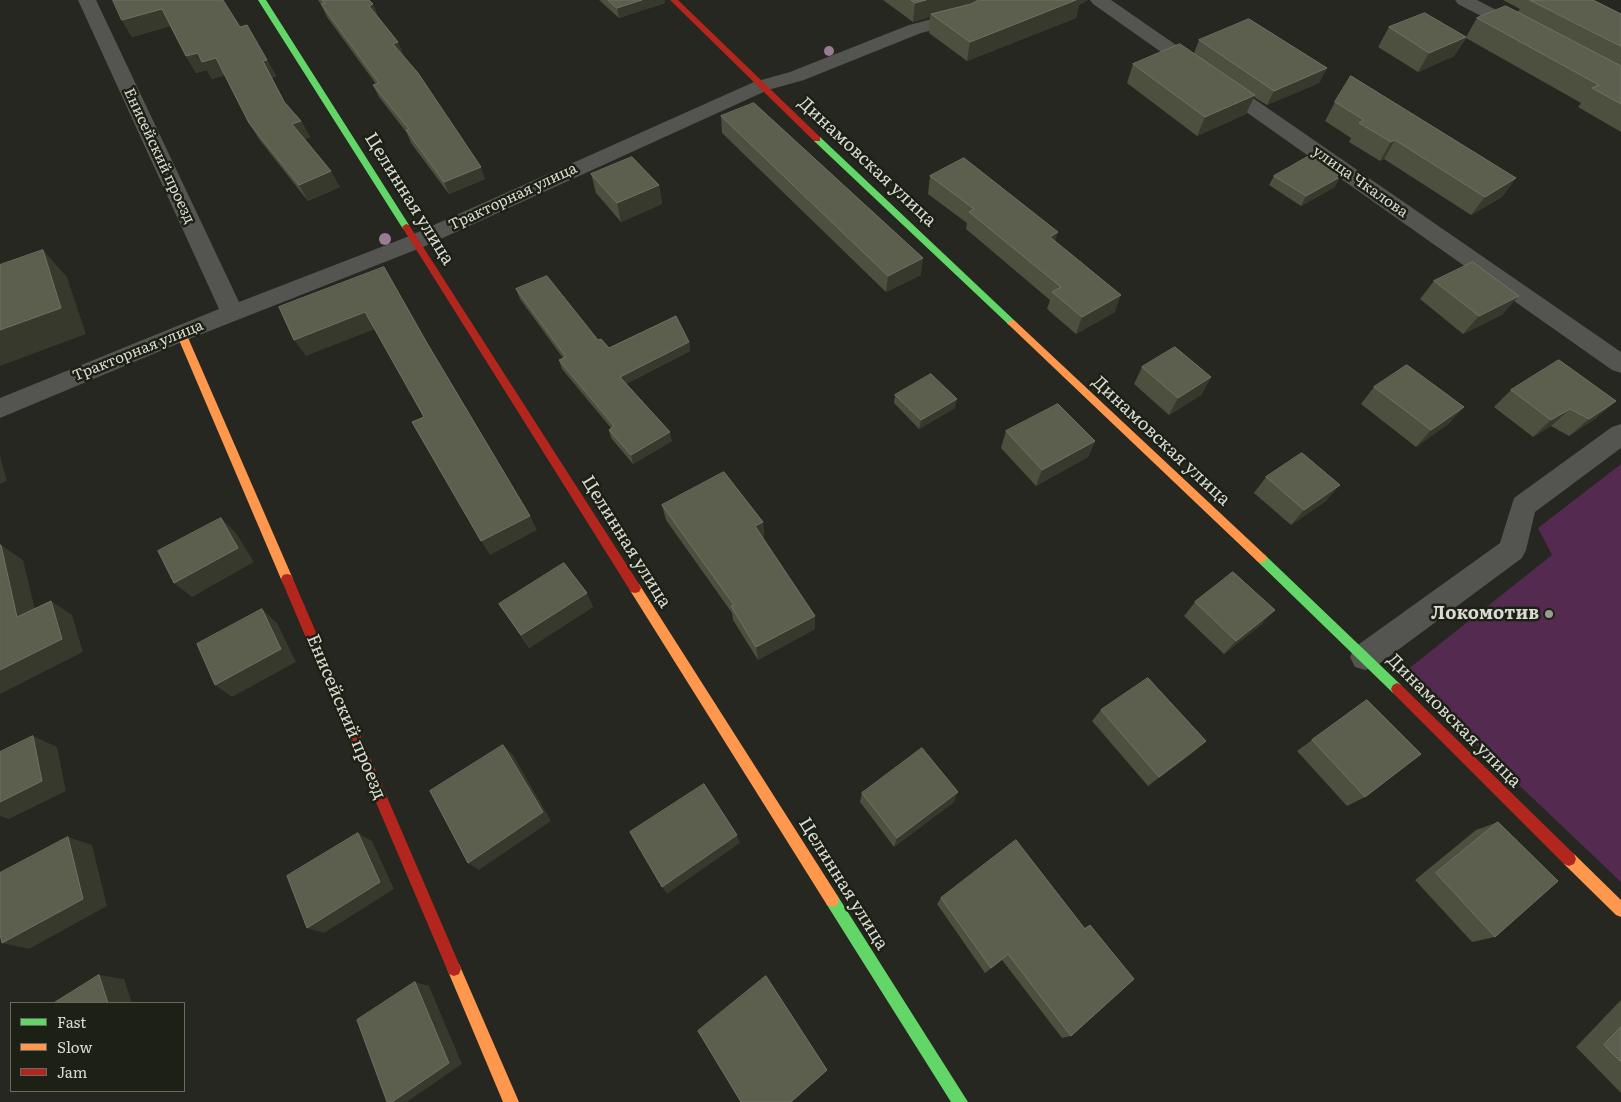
<!DOCTYPE html>
<html>
<head>
<meta charset="utf-8">
<style>
  body { margin:0 }
  #map { position:relative; width:1621px; height:1102px; overflow:hidden; background:#252720; font-family:Literata,serif }
  canvas { display:block }
  .legend { position:absolute; left:10px; top:1002px; width:175px; height:90px; box-sizing:border-box; background:#1d2014; border:1px solid #686b60; margin:0; padding:6px 9px; list-style:none; font-size:15px; color:#d9dbd3 }
  .legend li { display:flex; align-items:center; gap:10px; height:25px }
  .legend b { width:25px; border:1px solid #686b60 }
</style>
</head>
<body>
<div id="map">
<canvas width="1621" height="1102"></canvas>
<ul class="legend">
<li><b style="height:6px;background:#63d668"></b>Fast</li>
<li><b style="height:6px;background:#ff974d"></b>Slow</li>
<li><b style="height:6px;background:#b3261e"></b>Jam</li>
</ul>
</div>
<script>
const g = document.querySelector('canvas').getContext('2d');
g.lineJoin = 'round';
function fill(path, color) {
  g.fillStyle = color;
  g.fill(path, 'evenodd');
}
function stroke(path, color, width, dash) {
  g.strokeStyle = color;
  g.lineWidth = width;
  g.lineCap = dash ? 'butt' : 'round';
  g.setLineDash(dash || []);
  g.stroke(path);
}
function write(font, color, halo, rows, align = 'center') {
  g.font = font + ' Literata,serif';
  g.lineWidth = 5;
  g.setLineDash([]);
  g.textBaseline = 'middle';
  g.strokeStyle = halo;
  g.fillStyle = color;
  for (const [text, x, y, turn = 0] of rows) {
    g.save();
    g.translate(x, y);
    g.rotate((+turn || 0) * Math.PI / 180);
    g.textAlign = isNaN(turn) ? turn : align;
    if (halo) g.strokeText(text, 0, 0);
    g.fillText(text, 0, 0);
    g.restore();
  }
}
fill(new Path2D(`
  M1621,464v418l-219,-208 150,-119 -14,-27z`), '#552a50');
fill(new Path2D(`
  M78,0h18l143,302 168,-65 347,-155 36,-10 119,-47 46,-12 29,-13h24l-3,4 -38,17 -46,12 -117,47 -36,10 -345,157 -234,92 -189,79v-20l219,-89z
  M1090,0h21l510,352v21l-9,-3 -519,-366z
  M1455,0h22l52,27 3,4 -3,4 -6,1 -6,-1 -59,-31z
  M1621,424v24l-86,64 -9,38 -4,8 -147,109 -10,3 -10,-3 -5,-10 5,-10 145,-104 14,-45 98,-71z`), '#545550');
fill(new Path2D(`
  M258,0h8l143,225v4h-6z
  M817,136l3,1 195,184v4h-6l-195,-184v-4z
  M1261,553l4,2 136,130 2,4 -2,4 -4,2 -4,-2 -136,-132 -2,-3 2,-3z
  M832,893l5,2 131,207h-17l-124,-197 -2,-5 2,-5z`), '#63d668');
fill(new Path2D(`
  M1012,320l3,1 250,234 2,3 -2,3 -4,2 -4,-2 -248,-236 -2,-2z
  M181,329l5,4 107,246 -2,4 -4,1 -4,-1 -2,-4 -105,-246z
  M635,583l4,1 198,311 2,5 -2,5 -5,2 -5,-2 -196,-313 -2,-4 2,-4z
  M1569,852l5,2 47,46v17l-5,-2 -52,-51 -2,-5 2,-5z
  M454,962l5,2 60,138h-16l-56,-133 2,-5z`), '#ff974d');
fill(new Path2D(`
  M670,0h8l142,137v4h-6z
  M406,224l3,1 230,359 2,4 -2,4 -4,1 -4,-1 -229,-365z
  M287,574l4,1 2,4 166,385 2,5 -2,5 -5,2 -5,-2 -168,-395 2,-4z
  M1397,683l4,2 173,169 2,5 -2,5 -5,2 -5,-2 -171,-171 -2,-4 2,-4z`), '#b3261e');
g.fillStyle = '#997b94';
for (const [x, y, r] of [
  [829,51,5],
  [385,239,6]
]) {
  g.beginPath();
  g.arc(x, y, r, 0, 2 * Math.PI);
  g.fill();
}
fill(new Path2D(`
  M318,0h51l4,4 5,13 20,25 5,13 82,124 -36,15 -38,-51 -4,-10 -28,-36 -6,-12 3,-1 -49,-67 -6,-13z
  M599,0h66v3l-46,15z
  M883,0h205l-9,5 -3,13 -109,43 -38,-28 1,-16 -17,5z
  M1503,0h90l28,14v118l-43,-25 3,-4 -115,-65 -12,18 -36,16 -40,-25 11,-20 77,10 11,-19 40,-6 3,-3z
  M122,20l118,7 27,33 9,16 -4,2 13,24 16,19 9,16 -5,2 35,48 -32,14 -49,-62 -10,-16 -24,-48 -13,4 -5,-9 -11,3 -10,-17 -16,-30 -38,11z
  M1199,40l128,28 -8,15 -52,22 -13,-8 -8,17 -49,22 -70,-53 6,-19 61,-11z
  M1335,102l181,76 -14,19 -31,18 -87,-56 -4,2 -31,-19 2,-4 -26,-17z
  M721,116l200,159 -35,17 -164,-159z
  M591,174l68,11 3,19 -41,18 -25,-29z
  M930,176l126,66 59,70 -39,22 -29,-25 3,-9 -84,-71 1,-6 -39,-29z
  M1274,176l61,11 -34,19 -32,-21z
  M1434,281l69,33 -40,20 -43,-35z
  M516,289l93,59 80,-6 1,9 -64,33 46,57 -39,23 -22,-26 -2,-8 2,-2 -49,-59 -3,-9 4,-2 -43,-59z
  M1142,367l69,10 -10,18 -32,20 -35,-31z
  M1374,387l90,20 -16,17 -32,23 -55,-43z
  M1511,390l105,11 -20,17 -27,18 -18,-10 -18,11 -39,-30z
  M895,395l60,13 -36,21 -25,-26z
  M1006,431l89,10 -7,16 -52,29 -35,-38z
  M1266,477l60,24 -35,24 -37,-32z
  M662,505l101,17 1,15 -1,1 52,91 -57,31 -25,-40 -1,-7 -66,-93z
  M1195,602l67,22 -38,30 -40,-38z
  M499,604l94,3 -64,41z
  M1367,700l-2,97 -18,9 -50,-55z
  M1101,710l105,31 -12,11 -46,34 -56,-65z
  M862,793l92,9 -60,45 -34,-45z
  M1498,822l-3,115 -23,5 -57,-62 61,-50z
  M941,898l143,30 6,-3 -19,111 -9,2 -60,-78 -17,13 -48,-69z
  M1621,1000v93l-45,-46z`), '#4d503e');
fill(new Path2D(`
  M642,0h23v3l-46,15 -2,-10z
  M926,0h53l-25,11 -23,3 -1,3 -17,5 2,-19z
  M1068,0h20l-9,5 -3,13 -109,43 3,-19z
  M373,4l5,13 -9,-11z
  M162,9l10,16 -40,12 -10,-17z
  M1466,37l-12,19 -36,16 11,-19z
  M398,42l5,13 -5,1 -5,-12z
  M198,53l18,5 10,17 -14,4 -5,-9 -11,3 -10,-17z
  M267,60l9,16 -4,2 -9,-17z
  M1327,68l-8,15 -52,22 7,-14z
  M1255,95l-9,19 -49,22 8,-19z
  M301,121l9,16 -9,4 -9,-17z
  M1395,140l-11,19 -4,2 11,-19z
  M481,167l4,12 -36,15 -5,-12z
  M331,171l9,16 -32,14 -9,-16z
  M1340,177l-5,10 -34,19 5,-10z
  M1516,178l-14,19 -31,18 14,-18z
  M659,185l3,19 -41,18 -4,-19z
  M1058,232l-5,17 -3,-12z
  M43,250l24,27 19,57 -86,32v-36z
  M923,258l-2,17 -35,17 2,-16z
  M1121,295l-6,17 -39,22 6,-17z
  M1519,296l-16,18 -40,20 16,-18z
  M365,312l10,17 -69,27 -12,-16z
  M689,342l1,9 -68,35 -2,-9z
  M1211,377l-10,18 -32,20 9,-17z
  M957,399l-2,9 -36,21 2,-9z
  M1616,401l-20,17 -27,18 20,-17z
  M1464,407l-16,17 -32,23 15,-17z
  M1570,409l-19,17 -18,11 18,-17z
  M670,432l2,9 -39,23 -2,-9z
  M1095,441l-7,16 -52,29 6,-16z
  M0,456l7,25 -7,3z
  M1340,485l-14,16 -35,24 13,-15z
  M530,516l7,14 -47,25 -9,-14z
  M221,518l15,15 18,29 -62,35 -18,-14z
  M763,522l1,15 -7,4 -2,-15z
  M1,545l22,15 17,70 -23,-13z
  M587,593l6,14 -64,41 -8,-13z
  M51,601l21,14 11,37 -83,42v-24z
  M262,609l15,14 19,39 -64,35 -17,-12z
  M1275,610l-13,14 -38,30 12,-13z
  M815,616v13l-57,31 -2,-13z
  M33,736l24,11 9,44 -57,28 -9,-3v-14z
  M1206,741l-12,11 -46,34 11,-9z
  M503,745l10,10 38,66 -72,49 -11,-7z
  M958,792l-4,10 -60,45 3,-9z
  M358,833l14,8 22,48 -70,44 -17,-5z
  M737,835l3,8 -73,51 -5,-7z
  M68,837l24,8 15,61 -78,43 -27,-6z
  M99,975l25,4 8,24h-24z
  M415,982l14,4 33,78 -55,38h-15z`), '#36392b');
const building = new Path2D(`
  M113,0h110l17,27 7,-2 20,35 -4,1 21,41 17,19 -9,3 39,47 -32,14 -50,-62 -33,-65 -14,4 -4,-9 -12,3 -24,-47 -40,11z
  M322,0h47l4,4 -4,2 29,36 -5,2 25,29 63,94 -37,15 -38,-52 3,-1 -36,-44 6,-2 -58,-79 4,-1z
  M608,0h34l-25,8z
  M911,0h15l-11,3z
  M979,0h97l-106,42 -39,-28 40,-10z
  M1530,0h63l28,14v32z
  M1506,6l115,60v38l-29,-16 7,-3 -122,-67z
  M1425,13l41,24 -37,16 -40,-26z
  M1249,19l78,49 -53,23 -75,-51z
  M1180,44l75,51 -50,22 -72,-53z
  M1351,76l165,102 -31,19 -90,-57 -4,2 -32,-19 5,-3 -29,-18z
  M754,103l169,155 -35,18 -167,-160z
  M1311,155l29,22 -34,19 -32,-20z
  M632,157l27,28 -42,18 -26,-29z
  M964,158l94,74 -8,5 71,58 -39,22 -30,-25 9,-5 -92,-75 5,-3 -44,-33z
  M43,250l18,58 -61,22v-65z
  M1473,262l46,34 -40,20 -45,-35z
  M384,267l43,76 103,173 -49,25 -69,-119 12,-5 -59,-105 -71,28 -15,-33z
  M547,276l51,64 3,-1 8,9 67,-32 13,26 -69,35 50,55 -39,23 -22,-25 5,-4 -55,-66 7,-3 -50,-68z
  M1175,347l36,30 -33,21 -36,-31z
  M1559,360l57,41 -27,18 -19,-10 -19,11 -40,-30z
  M1407,365l57,42 -33,23 -57,-43z
  M931,374l26,25 -36,21 -26,-25z
  M1058,404l37,37 -53,29 -36,-39z
  M1302,453l38,32 -36,25 -38,-33z
  M724,472l39,50 -8,4 60,90 -59,31 -25,-41 3,-1 -72,-100z
  M221,518l17,30 -64,35 -16,-32z
  M0,545h1l16,72 34,-16 11,38 -62,31z
  M564,563l23,30 -66,42 -22,-31z
  M1233,572l42,38 -39,31 -41,-39z
  M262,609l19,40 -66,36 -18,-41z
  M1148,678l58,63 -47,36 -58,-67z
  M1367,700l54,54 -56,43 -53,-57z
  M33,736l9,45 -42,21v-50z
  M503,745l40,67 -75,51 -38,-72z
  M922,748l36,44 -61,46 -35,-45z
  M704,784l33,51 -75,52 -32,-55z
  M1498,822l60,59 -63,56 -59,-64z
  M358,833l22,49 -73,46 -20,-52z
  M68,837l15,62 -81,44 -2,-9v-61z
  M1016,840l69,89 5,-4 44,54 -63,57 -63,-82 -17,14 -50,-70z
  M99,975l9,28h-54z
  M766,976l61,94 -36,32h-50l-43,-71z
  M415,982l34,81 -57,39h-5l-30,-82z
  M1621,1027v35l-17,-17z`);
fill(building, '#5c5e4e');
stroke(building, '#6f7263', 1);
for (const [x, y, r, color] of [
  [1549,614,5,"#9a9c94"]
]) {
  const dot = new Path2D();
  dot.arc(x, y, r, 0, 2 * Math.PI);
  g.fillStyle = color;
  g.fill(dot);
  stroke(dot, '#1d2014', 2);
}
write('15px', '#d9dbd3', '#1d2014', [
  ["Енисейский проезд",159,156,65],
  ["улица Чкалова",1360,182,35],
  ["Тракторная улица",513,197,-25],
  ["Тракторная улица",138,351,-22]
]);
write('18px', '#d9dbd3', '#1d2014', [
  ["Динамовская улица",867,162,43],
  ["Целинная улица",409,199,58],
  ["Динамовская улица",1161,441,43],
  ["Целинная улица",626,542,58],
  ["Енисейский проезд",346,717,67],
  ["Динамовская улица",1454,721,45],
  ["Целинная улица",843,884,58]
]);
write('bold 18px', '#d9dbd3', '#1d2014', [
  ["Локомотив",1539,614]
], 'right');
</script>
</body>
</html>
